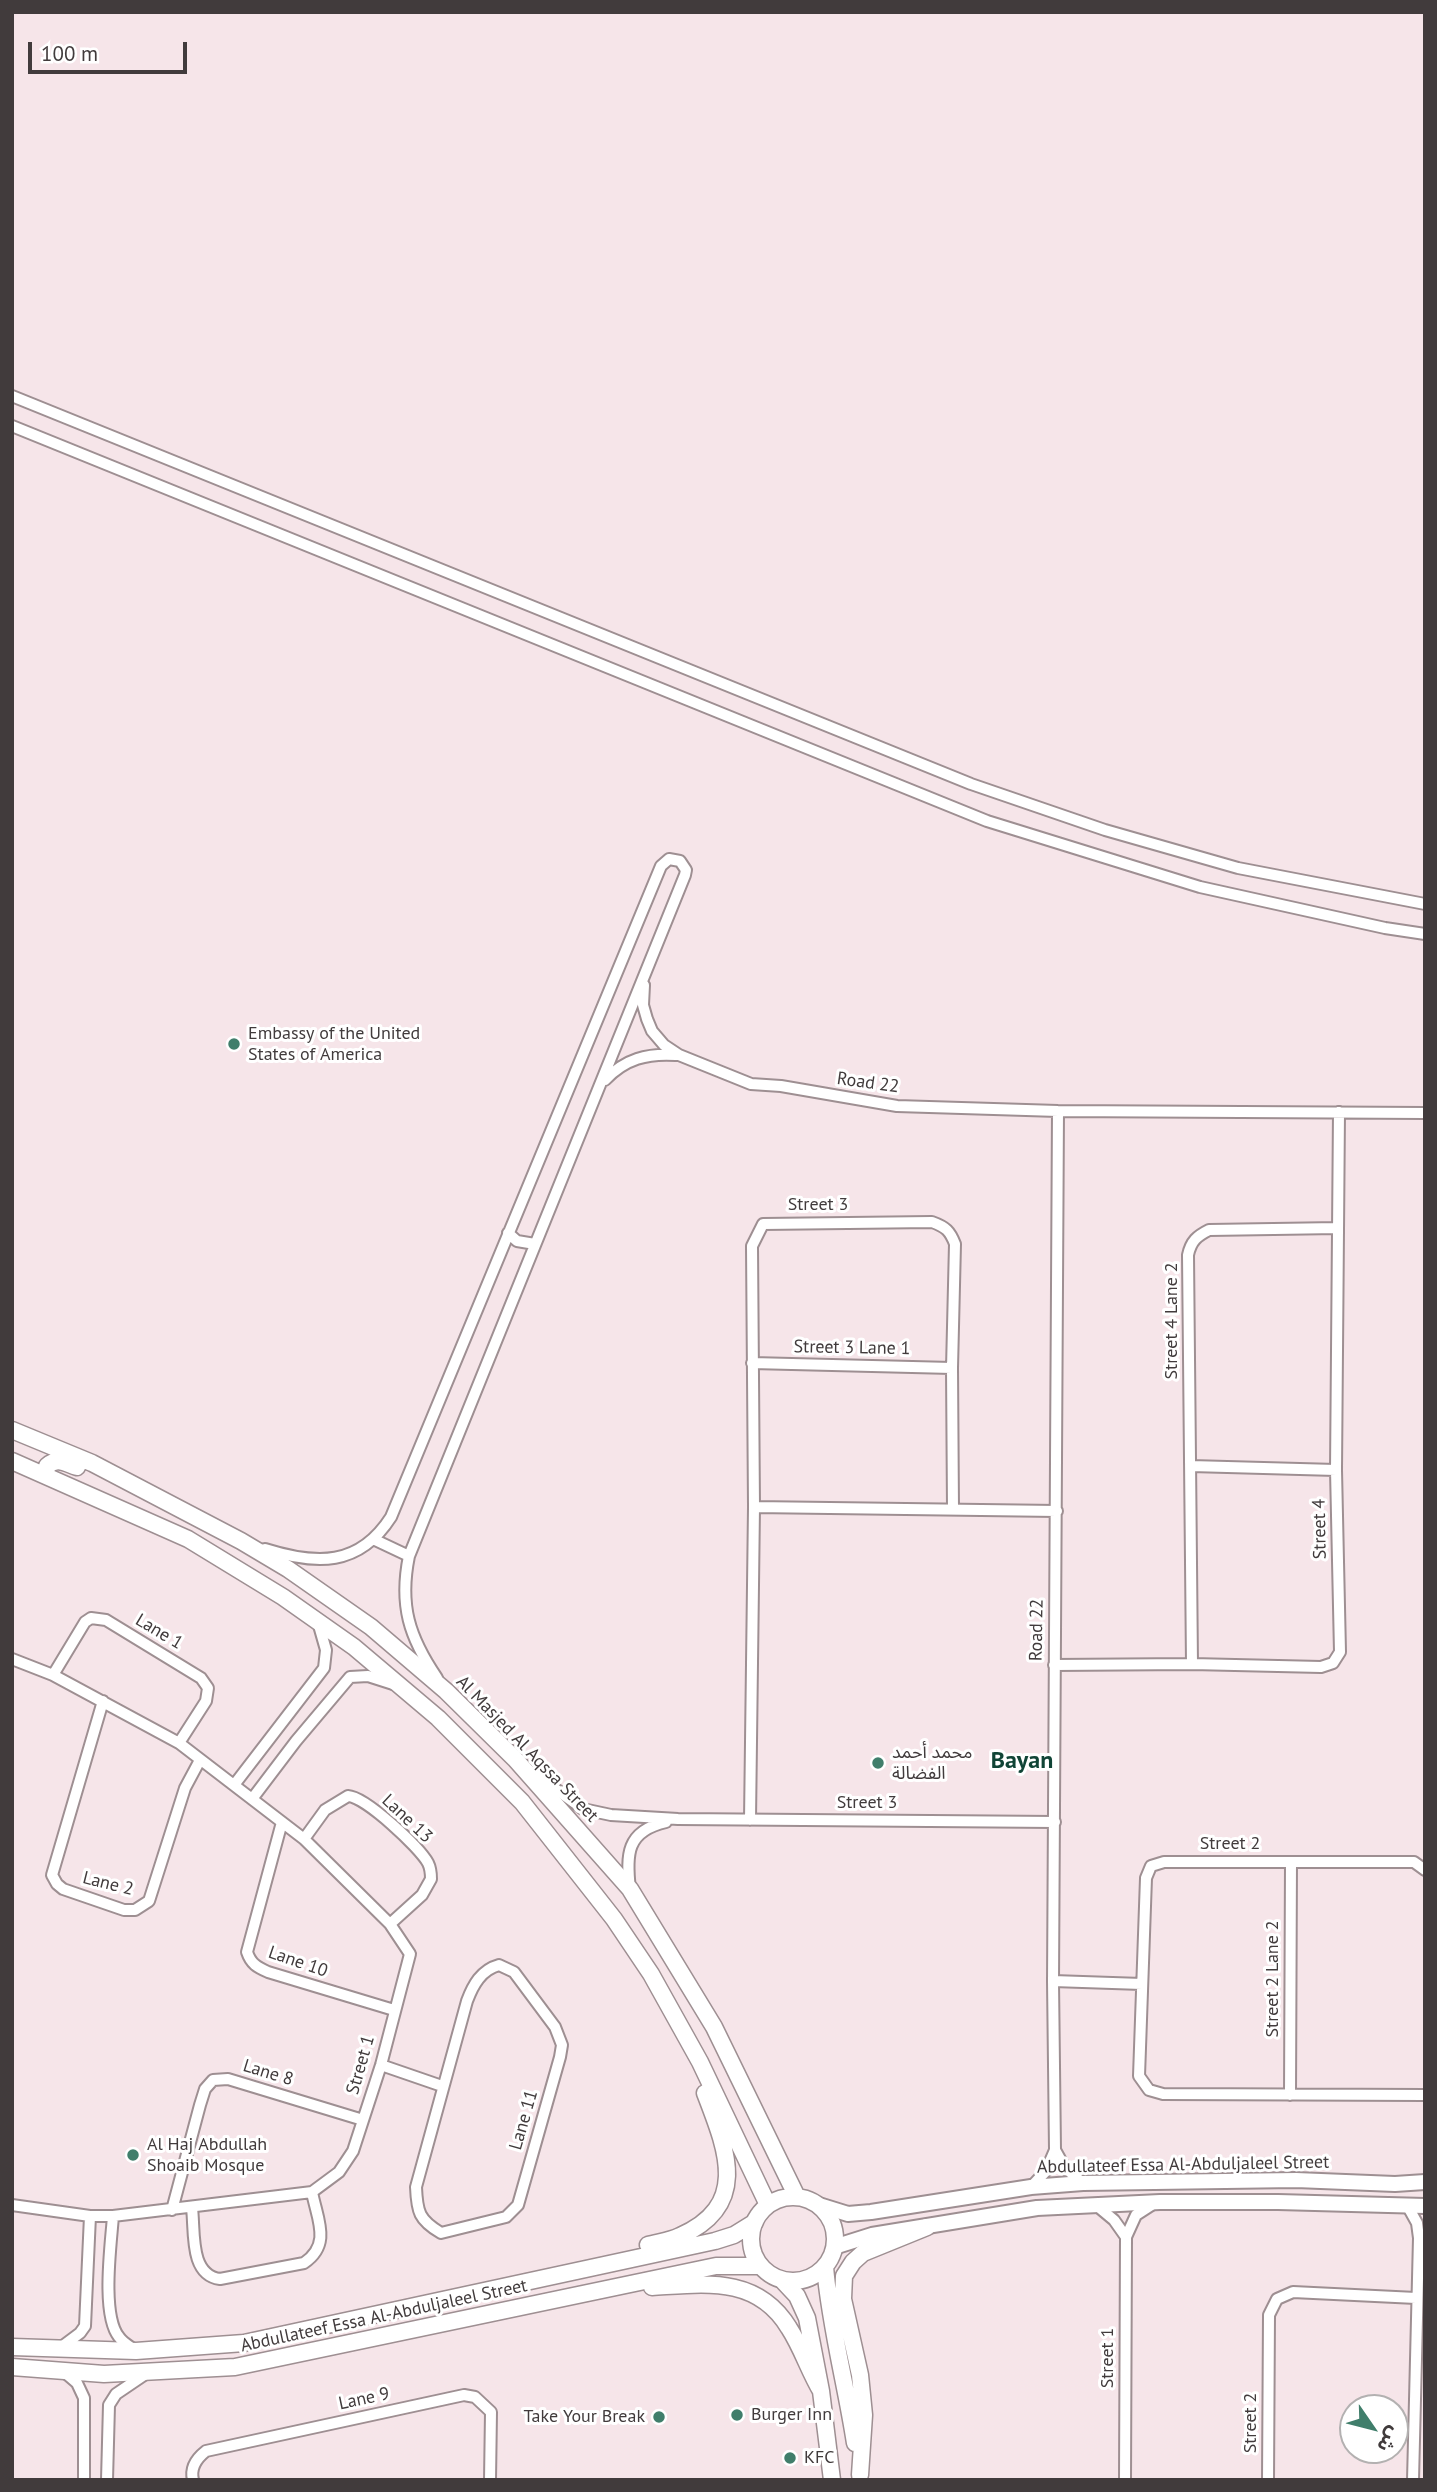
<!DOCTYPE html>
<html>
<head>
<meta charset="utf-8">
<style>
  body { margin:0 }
  #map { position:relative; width:1437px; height:2492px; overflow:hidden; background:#f6e5e9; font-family:"PT Sans","Noto Sans Arabic",sans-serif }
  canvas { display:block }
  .frame { position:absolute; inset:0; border:14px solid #413b3c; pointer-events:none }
  .north { position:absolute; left:1339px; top:2394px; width:70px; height:70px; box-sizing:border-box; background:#fff; border:2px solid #b3b1b1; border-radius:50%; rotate:125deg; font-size:19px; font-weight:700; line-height:28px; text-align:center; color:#413b3c }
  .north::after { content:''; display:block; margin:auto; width:24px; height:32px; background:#407e6b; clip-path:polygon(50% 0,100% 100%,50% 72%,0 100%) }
  .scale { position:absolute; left:28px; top:42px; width:159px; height:32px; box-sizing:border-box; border:4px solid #413b3c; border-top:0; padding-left:9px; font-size:21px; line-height:24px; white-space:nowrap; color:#413b3c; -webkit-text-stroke:5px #fff; paint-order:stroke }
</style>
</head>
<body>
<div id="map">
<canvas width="1437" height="2492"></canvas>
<div class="frame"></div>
<div class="north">ش</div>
<div class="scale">100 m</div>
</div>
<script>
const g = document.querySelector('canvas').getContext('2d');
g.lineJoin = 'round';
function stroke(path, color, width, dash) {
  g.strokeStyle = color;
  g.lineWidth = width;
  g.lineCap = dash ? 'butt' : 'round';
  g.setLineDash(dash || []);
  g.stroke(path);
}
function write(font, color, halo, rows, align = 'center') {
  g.font = font + ' "PT Sans","Noto Sans Arabic",sans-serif';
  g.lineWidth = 6;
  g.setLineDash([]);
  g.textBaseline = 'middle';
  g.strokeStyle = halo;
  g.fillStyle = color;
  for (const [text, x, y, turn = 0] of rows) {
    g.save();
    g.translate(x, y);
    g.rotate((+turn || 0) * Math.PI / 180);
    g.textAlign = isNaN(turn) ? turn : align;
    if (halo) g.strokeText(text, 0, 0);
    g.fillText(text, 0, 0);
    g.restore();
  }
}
const minor = new Path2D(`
  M12,396l959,388 134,46 133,38 187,36
  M12,426l975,395 213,66 185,41 40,6
  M644,985l-1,20 4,14 5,12 12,14 15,10 72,29 30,2 116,20 161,5 367,2
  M605,1080c20,-21 42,-27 71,-25
  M508,1233l9,8 18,3
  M752,1363l200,5
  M1191,1466l145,4
  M754,1507l303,4
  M373,1539l36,17
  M265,1549c51,16 94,18 126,-32l270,-651 8,-7 11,2 6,9 -1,5 -276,681c-10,49 0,81 28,122
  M12,1659l41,16 126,68 125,96 86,85 20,30 -29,111 -28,86 -14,21 -27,20 -199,24h-23l-78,-11
  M1192,1664l-4,-409c3,-14 9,-19 21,-25l129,-2
  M1054,1665l138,-1 129,3 12,-4 7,-11 -4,-182 3,-358
  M53,1675l32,-53 6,-4 15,2 95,58 7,10 -2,13 -27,42
  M103,1701l-51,174 5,9 6,5 61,21h11l14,-9 36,-113 15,-28
  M535,1774l48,35 28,6 67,4 377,3
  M234,1785l90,-117 2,-18 -8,-28
  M252,1799l44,-58 54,-64 18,-1 25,8
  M750,1820l4,-313 -2,-261 11,-22 169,-2c14,5 18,9 23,22l-3,124 1,141
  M282,1822l-35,130c4,12 10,15 21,20l126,38
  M304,1839l21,-29 23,-14c18,1 71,51 80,67 3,6 3,11 3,16l-9,16 -32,29
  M1425,1870l-11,-8h-250l-13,4 -5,12 -7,198 10,14 14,4 262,1
  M630,1889c-4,-34 -4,-58 36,-67
  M499,1965l15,7 41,55 7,18 -2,12 -42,148 -12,12 -65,16c-22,-13 -24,-21 -25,-46l51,-186c6,-16 14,-31 32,-36z
  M1053,1981l89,3
  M381,2065l61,21
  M1290,2095l1,-233
  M1055,2150l10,18 18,15
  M1031,2187l15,-16 9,-21 -2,-169 5,-870
  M1096,2205l18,15 12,17
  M1407,2205l10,18 2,15 -6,242
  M192,2208c3,23 -3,67 28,71l84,-16c28,-19 13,-44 8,-71
  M172,2210l28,-105 5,-16 8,-9 15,-1 135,41
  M113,2216c-2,28 -12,99 6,121 4,6 12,10 17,14
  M60,2348l20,-15 5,-7 5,-110
  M63,2371l14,12 7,15v82
  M107,2480l2,-75 7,-11 31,-21
  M193,2480c-3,-12 4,-22 13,-29l258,-56 11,2 16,15 -1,68
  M1125,2480l1,-243 10,-22 17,-11
  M1268,2480l1,-165 8,-16 16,-7 123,6`);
const tertiary = new Path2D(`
  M819,2205l29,9 23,-2 160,-25 52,-4 213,-3 99,4 30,-2
  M834,2247l38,-12 165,-27 123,-6h118l147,4`);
const secondary = new Path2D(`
  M12,1430l80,33 149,78 47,28 83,58 75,64 69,68 115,130 84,138 83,170
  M12,1461l176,78 95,58 71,50 84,71 84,84 92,117 37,55 49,88 68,143
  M46,1475l1,-9c10,-9 18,-3 30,1
  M751 2239a42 42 0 1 1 84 0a42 42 0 1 1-84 0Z
  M648,2245c11,-3 22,-4 32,-9 71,-31 46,-88 25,-143
  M825,2267c5,59 21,117 30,176
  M782,2280l15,16 10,22 14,73 11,89
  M652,2287c52,-3 105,-12 137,41 13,20 20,43 32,63
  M12,2347l124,4 108,-8 471,-102 19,-6 21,-13
  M12,2367l92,7 131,-7 481,-101h45
  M860,2475l4,-60 -4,-40 -17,-76 1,-23 9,-14 10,-9 64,-26`);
stroke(minor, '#9e8f92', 14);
stroke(tertiary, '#9e8f92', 18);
stroke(secondary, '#9e8f92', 19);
stroke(minor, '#fff', 10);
stroke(tertiary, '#fff', 14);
stroke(secondary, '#fff', 16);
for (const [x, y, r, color] of [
  [234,1044,7,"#407e6b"],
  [878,1763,7,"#407e6b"],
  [133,2155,7,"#407e6b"],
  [737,2415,7,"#407e6b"],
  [659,2417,7,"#407e6b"],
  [790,2458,7,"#407e6b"]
]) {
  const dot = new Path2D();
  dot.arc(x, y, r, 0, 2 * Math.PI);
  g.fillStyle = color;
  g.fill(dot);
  stroke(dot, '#fff', 2.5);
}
write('18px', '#413b3c', '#fff', [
  ["Embassy of the United",248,1034],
  ["States of America",248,1055],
  ["محمد أحمد",892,1753],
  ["الفضالة",892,1774],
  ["Al Haj Abdullah",147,2145],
  ["Shoaib Mosque",147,2166],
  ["Burger Inn",751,2415],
  ["Take Your Break",645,2417,"right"],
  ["KFC",804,2458]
], 'left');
write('18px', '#413b3c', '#fff', [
  ["Road 22",868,1083,8],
  ["Street 3",818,1205],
  ["Street 4 Lane 2",1172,1321,-90],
  ["Street 3 Lane 1",852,1348,1],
  ["Street 4",1320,1529,-91],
  ["Road 22",1037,1630,-89],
  ["Lane 1",159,1632,31],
  ["Al Masjed Al Aqssa Street",527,1749,46],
  ["Street 3",867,1803],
  ["Lane 13",407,1819,43],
  ["Street 2",1230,1844],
  ["Lane 2",108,1884,14],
  ["Lane 10",298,1962,19],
  ["Street 2 Lane 2",1273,1979,-90],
  ["Street 1",361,2065,-74],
  ["Lane 8",268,2073,17],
  ["Lane 11",524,2120,-74],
  ["Abdullateef Essa Al-Abduljaleel Street",1183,2165,-1],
  ["Abdullateef Essa Al-Abduljaleel Street",384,2316,-12],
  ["Street 1",1108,2358,-90],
  ["Lane 9",364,2399,-12],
  ["Street 2",1251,2423,-90]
]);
write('bold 24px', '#104436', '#fff', [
  ["Bayan",1022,1761]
]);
</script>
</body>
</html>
